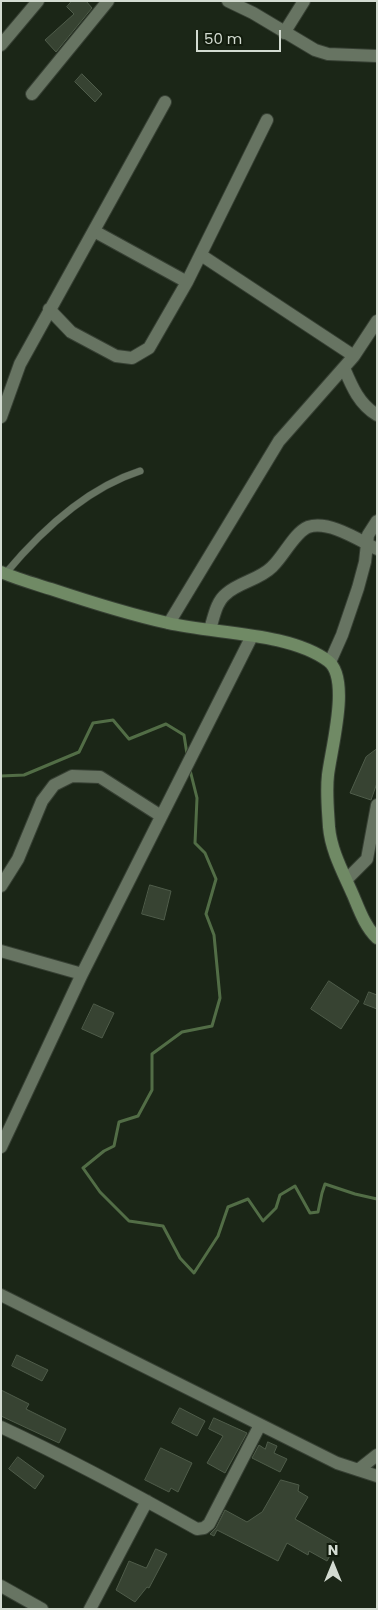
<!DOCTYPE html>
<html>
<head>
<meta charset="utf-8">
<style>
  body { margin:0 }
  #map { position:relative; width:378px; height:1610px; overflow:hidden; background:#1b2617; font-family:Poppins,sans-serif }
  canvas { display:block }
  .frame { position:absolute; inset:0; border:2px solid #d3dbd1; pointer-events:none }
  .north { position:absolute; left:308px; top:1540px; width:50px; height:50px; -webkit-text-stroke:4px #121c0d; paint-order:stroke; rotate:0deg; font-size:14px; font-weight:700; line-height:20px; text-align:center; color:#d3dbd1 }
  .north::after { content:''; display:block; margin:auto; width:18px; height:22px; background:#d3dbd1; clip-path:polygon(50% 0,100% 100%,50% 72%,0 100%) }
  .scale { position:absolute; left:196px; top:30px; width:85px; height:22px; box-sizing:border-box; border:2px solid #d3dbd1; border-top:0; padding-left:6px; font-size:15px; line-height:18px; white-space:nowrap; color:#d3dbd1; -webkit-text-stroke:4px #121c0d; paint-order:stroke }
</style>
</head>
<body>
<div id="map">
<canvas width="378" height="1610"></canvas>
<div class="frame"></div>
<div class="north">N</div>
<div class="scale">50 m</div>
</div>
<script>
const g = document.querySelector('canvas').getContext('2d');
g.lineJoin = 'round';
function stroke(path, color, width, dash) {
  g.strokeStyle = color;
  g.lineWidth = width;
  g.lineCap = dash ? 'butt' : 'round';
  g.setLineDash(dash || []);
  g.stroke(path);
}
function fill(path, color) {
  g.fillStyle = color;
  g.fill(path, 'evenodd');
}
stroke(new Path2D(`
  M190,770l7,28 -2,45 10,10 11,26 -10,35 8,21 6,63 -8,28 -30,6 -30,22v36l-14,26 -19,6 -5,24 -10,5 -21,17 17,24 29,29 34,5 17,32 14,15 24,-37 10,-29 20,-8 15,22 13,-13 4,-13 15,-9 15,27 8,-1 4,-19 3,-9 30,10 22,5
  M1,776l23,-1 55,-23 14,-29 20,-3 16,19 37,-15 18,11 3,19`), '#526d46', 3);
const building = new Path2D(`
  M72,1h14l6,7 -36,44 -11,-12 29,-26 -7,-7z
  M82,74l20,20 -7,8 -20,-20z
  M377,749v34l-6,17 -21,-7 16,-36z
  M150,885l21,6 -7,29 -22,-6z
  M329,981l30,20 -18,28 -30,-20z
  M369,992l8,3v14l-13,-5z
  M94,1004l20,9 -12,25 -20,-9z
  M17,1355l31,15 -6,11 -30,-15z
  M1,1390l28,14 -3,5 40,20 -7,14 -58,-27z
  M180,1408l25,13 -8,15 -25,-13z
  M214,1418l33,15 -22,40 -18,-10 16,-27 -14,-7z
  M268,1442l9,4 -3,7 13,6 -7,13 -28,-14 7,-13 6,4z
  M161,1448l31,15 -14,29 -7,-4 -2,4 -24,-12z
  M18,1457l26,19 -9,13 -26,-20z
  M281,1480l18,5 -1,6 10,6 -13,22 42,24 -10,18 -18,-10 -1,4 -21,-12 -9,18 -61,-31 -3,6 -4,-2 6,-6 9,-18 22,12 15,-10z
  M156,1549l11,5 -18,34 -2,-1 -12,15 -19,-12 13,-29 17,7z`);
fill(building, '#374332');
stroke(building, '#4f5c4a', 1);
const lane = new Path2D(`
  M5,574c35,-42 82,-86 135,-103`);
const street = new Path2D(`
  M228,1l25,12 62,37 13,4 49,2
  M284,33l20,-32
  M1,45l37,-44
  M32,94l76,-93
  M94,231l93,51
  M201,255l153,101
  M49,309l22,23 45,24 16,2 17,-10 38,-66 80,-162
  M344,368c8,19 15,36 33,47
  M1,417l19,-53 145,-262
  M169,623l110,-182 75,-85 23,-35
  M210,629c4,-12 6,-27 16,-35 13,-12 33,-14 46,-27 12,-11 22,-34 36,-40 21,-7 51,13 69,22
  M330,662l12,-27 16,-47 7,-26 3,-27 9,-14
  M347,879l20,-20 10,-54
  M1,886l17,-27 24,-58 12,-16 18,-9 28,1 61,39
  M1,951l81,23
  M1,1147l81,-173 170,-338
  M1,1295l336,168 40,13
  M1,1427c67,31 132,66 196,102l7,-1 5,-4 51,-99
  M358,1470l19,-15
  M1,1586l41,23
  M90,1609l57,-108`);
const secondary = new Path2D(`
  M1,572c16,7 34,12 50,17 39,13 77,25 117,34 46,11 121,9 160,38 23,17 3,88 0,114 -2,17 0,35 1,52 2,24 15,47 24,68 6,14 12,32 24,43`);
stroke(lane, '#374034', 8);
stroke(street, '#374034', 14);
stroke(secondary, '#374034', 14);
stroke(lane, '#677462', 7);
stroke(street, '#677462', 12);
stroke(secondary, '#708a65', 12);
</script>
</body>
</html>
